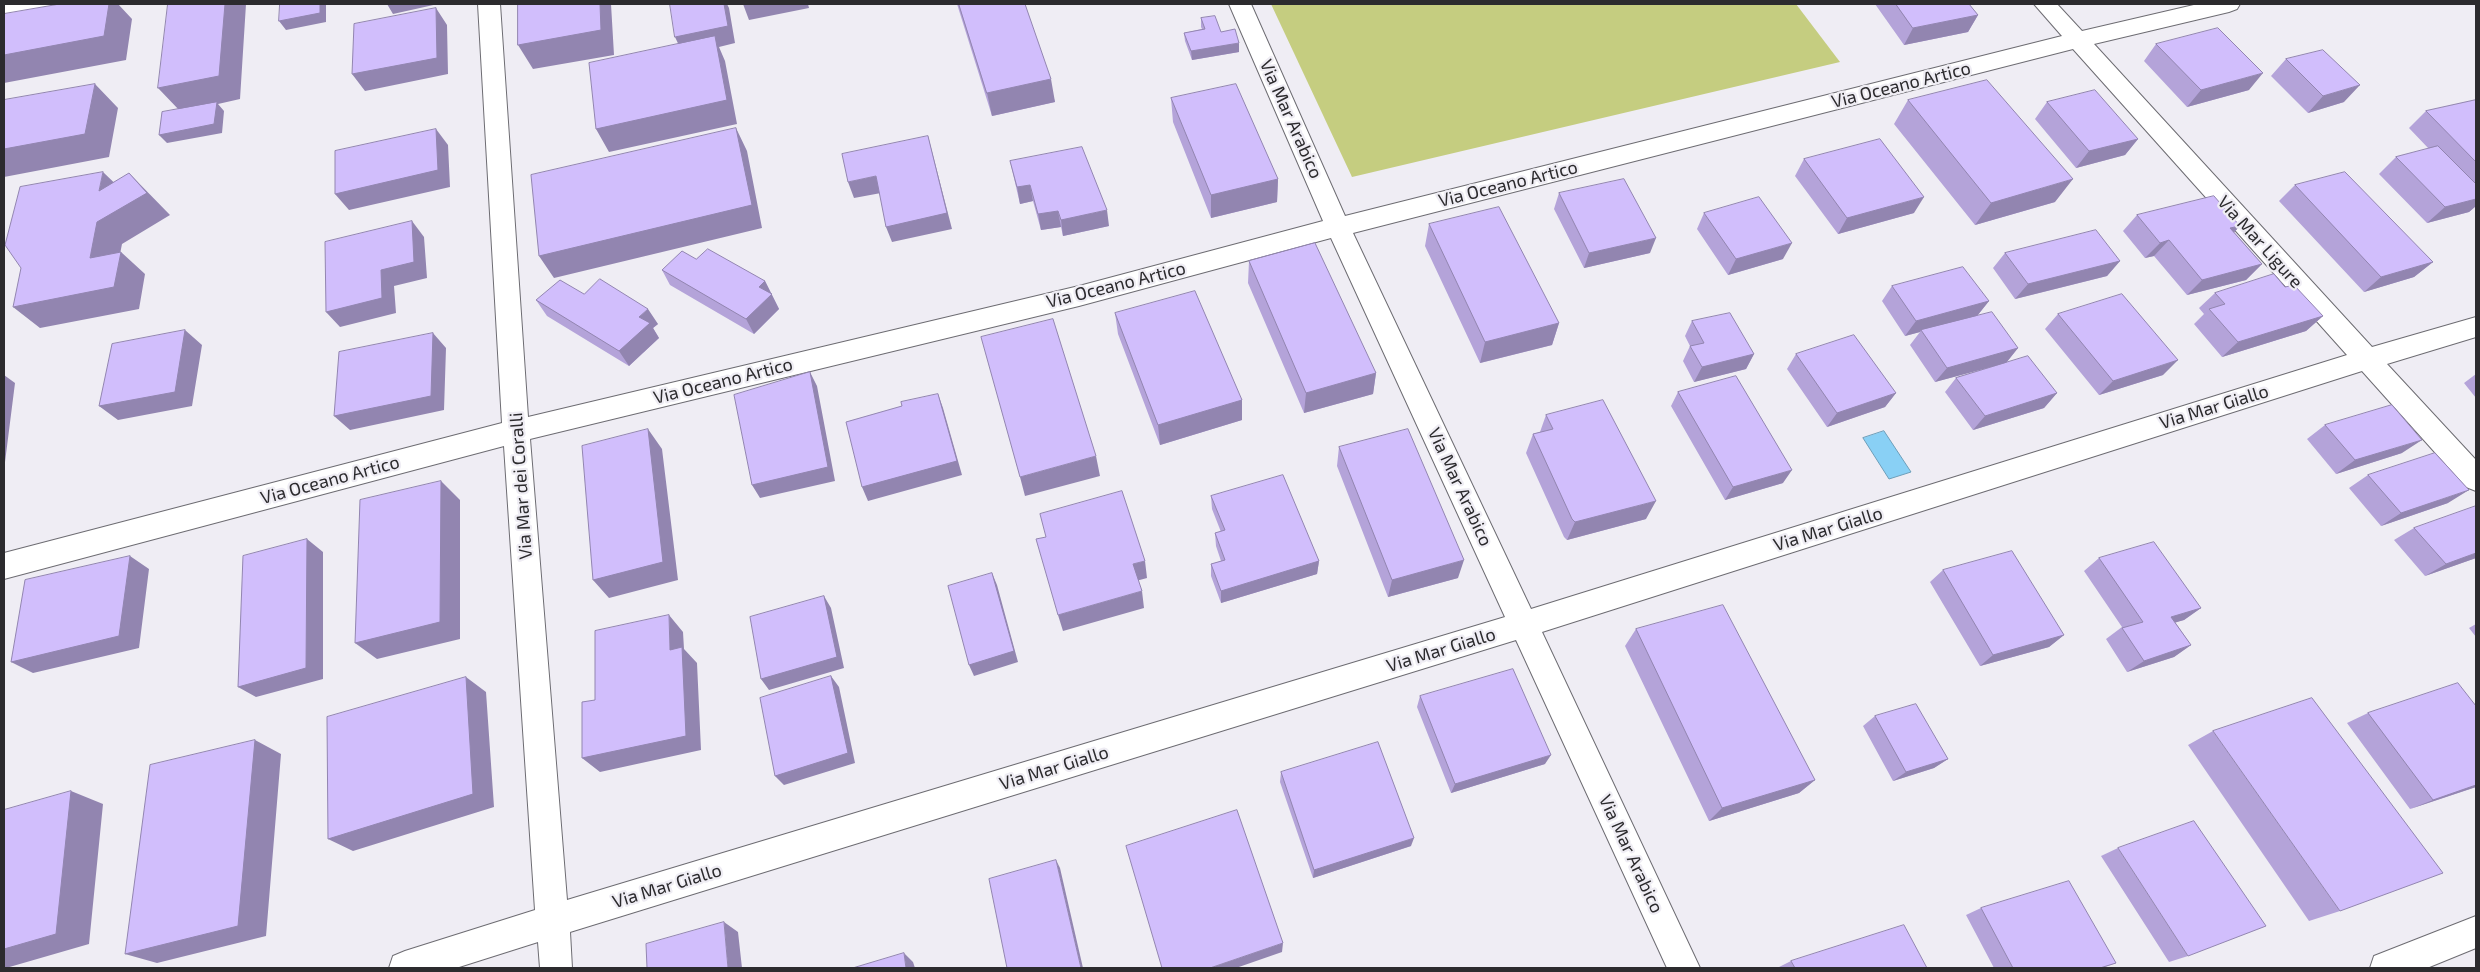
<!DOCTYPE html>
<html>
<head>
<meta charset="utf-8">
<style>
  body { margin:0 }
  #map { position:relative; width:2480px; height:972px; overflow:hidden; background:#efedf4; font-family:"Exo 2",sans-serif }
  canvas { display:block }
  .frame { position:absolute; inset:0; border:5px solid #2c2b2e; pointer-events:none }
</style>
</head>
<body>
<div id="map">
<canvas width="2480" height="972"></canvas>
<div class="frame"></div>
</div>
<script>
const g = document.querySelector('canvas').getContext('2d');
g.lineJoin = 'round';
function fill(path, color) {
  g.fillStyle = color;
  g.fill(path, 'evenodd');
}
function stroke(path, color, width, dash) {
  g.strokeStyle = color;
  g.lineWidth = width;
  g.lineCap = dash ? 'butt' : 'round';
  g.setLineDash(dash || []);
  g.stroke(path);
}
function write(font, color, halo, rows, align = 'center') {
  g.font = font + ' "Exo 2",sans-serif';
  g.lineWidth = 4.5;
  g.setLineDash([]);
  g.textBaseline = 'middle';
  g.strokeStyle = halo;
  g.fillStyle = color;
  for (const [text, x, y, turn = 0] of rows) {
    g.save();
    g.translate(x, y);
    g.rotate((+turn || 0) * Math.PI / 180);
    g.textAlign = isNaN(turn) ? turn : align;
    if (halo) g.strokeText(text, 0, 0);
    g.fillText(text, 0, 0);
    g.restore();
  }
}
fill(new Path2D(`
  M1271,4h525l44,58 -488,115z`), '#c5cd80');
const water = new Path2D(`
  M1884,431l27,41 -22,7 -26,-41z`);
fill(water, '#89d0f5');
stroke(water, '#6d9eb9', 1);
const minor = new Path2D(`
  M4,4h54l-3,5 -51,11z
  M478,4h22l28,413 551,-131 244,-65 -94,-217h22l94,212 717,-180 -28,-32h23l25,27 116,-27h42l-3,5 -8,3 -135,32 278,303 104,-30v20l-89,27 89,96v31l-10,-4 -104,-116 -820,261 158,336h-33l-151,-328 -946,292 2,36h-32l-2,-26 -82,26h-67l4,-12 12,-5 130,-41 -31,-464 -500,133v-26l498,-130zM2073,49l274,306 -816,254 -178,-376zM1331,238l174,379 -938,283 -37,-461 549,-133z
  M2476,916v32l-49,20h-57l4,-12z`);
stroke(minor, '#6d6c72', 2);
fill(minor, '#fff');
fill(new Path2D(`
  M957,4h68l30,98 -63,14z
  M1875,4h94l9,11 -10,17 -64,13z
  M1201,18l20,14 18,20 -47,8 -7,-19 -1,-8 18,-4 -1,-2z
  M2156,44l93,46 -62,17 -43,-46z
  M2286,59l58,43 -36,11 -37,-37z
  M1171,98l107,81 -1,23 -66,16 -38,-96z
  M1908,100l147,102 -80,23 -81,-101z
  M2476,100v106l-7,6 -42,11 -48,-49 17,-17 33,-8 -20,-21 17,-17z
  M2047,102l91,37 -13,16 -49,13 -41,-49z
  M1804,159l110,54 -76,21 -43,-58z
  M1010,161l99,65 -46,10 -2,-9 -20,3 -8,-29 -13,3z
  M2295,185l138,77 -19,15 -50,15 -85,-91z
  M1559,193l91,60 -66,15 -30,-59z
  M1704,213l79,46 -55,16 -31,-46z
  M2137,215l103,11 -6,6 28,32 -16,16 -59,15 -33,-39 -9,2 -22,-27z
  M1429,224l130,99 -7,22 -72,18 -55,-117z
  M2005,253l115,8 -13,15 -92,23 -22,-31z
  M696,259l69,22 14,28 -25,25 -84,-49 -8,-15z
  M1249,261l127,112 -3,21 -69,19 -56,-130z
  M1892,286l97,15 -12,15 41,32 -12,15 51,30 -13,15 -71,22 -28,-38 11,-14 48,-15 -69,19 -25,-37 10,-13 -15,4 -23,-35z
  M2285,287l38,29 -17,15 -84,26 -28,-33 10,-10 -5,-6 16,-15z
  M584,294l74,30 -5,4 6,10 -30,28 -82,-50 -11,-16z
  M1115,313l127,87v20l-82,25 -42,-111z
  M2058,314l105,61 -64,20 -54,-66z
  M1692,321l62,33 -8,15 -52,13 -11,-21 7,-15 -5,-10z
  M1796,354l100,39 -11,14 -58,20 -40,-58z
  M2476,374v24l-12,-15z
  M1678,392l105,91 -58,17 -54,-94z
  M1546,415l100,104 -79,21 -3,-3 -38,-84 7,-19 7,-2z
  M2325,425l77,28 -66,21 -29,-35z
  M1339,447l119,131 -70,19 -51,-131z
  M2368,475l80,28 -67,23 -32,-38z
  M1211,496l108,65 -2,13 -96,29 -10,-27v-12l10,-3 -5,-15 -1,-13 6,-1 -9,-23z
  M2414,528l62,30 -51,18 -31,-36z
  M2099,558l102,50 -17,12 -9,2 16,23 -17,12 -47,15 -21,-33 16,-12 -38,-56z
  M1943,570l121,65 -15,12 -69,19 -50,-84z
  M2476,624v13l-7,-9z
  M1636,629l179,151 -16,13 -90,28 -84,-175z
  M1420,696l125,68 -94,29 -34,-86z
  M2368,713l108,74 -66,22 -63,-86z
  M1875,716l73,43 -14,9 -41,13 -30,-55z
  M2213,731l127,180 -31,10 -121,-176z
  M1281,772l130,74 -98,32 -33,-96z
  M2118,848l70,108 -19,6 -68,-106z
  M1981,908l135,55 -14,5h-108l-28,-53z
  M1791,961l136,7h-150z`), '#b4a3d9');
fill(new Path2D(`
  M109,4h9l14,15 -6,41 -122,23v-28z
  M225,4h21l-6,95 -22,5 6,7 -2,22 -55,10 -8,-8 21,-24 -22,-23z
  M320,4h6v18l-40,8 -7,-9z
  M387,4h51l-45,10z
  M600,4h11l3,51 -81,14 -15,-24z
  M724,4h3l2,4 6,35 -16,4 6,14 12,63 -128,28 -13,-23 87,-75 -8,-17z
  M743,4h65l1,4 -60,12z
  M436,8l11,17 1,49 -83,17 -13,-17z
  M1978,15l-10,17 -64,13 9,-17z
  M1239,43v9l-47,8 -1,-9z
  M2263,73l-14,17 -62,17 14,-17z
  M1051,79l4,23 -63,14 -5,-23z
  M95,84l23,24 -9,49 -105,20v-28z
  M2360,85l-16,17 -36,11 15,-17z
  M736,128l11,23 15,77 -208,50 -15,-22z
  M436,129l12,16 2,42 -101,23 -14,-16z
  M928,136l24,93 -60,13 -6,-15z
  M2138,139l-13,16 -49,13 13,-17z
  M103,172l24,23 2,-22 41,42 -48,29 -7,35 -25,-21 9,-67z
  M876,176l5,17 -27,5 -6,-16z
  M1278,179l-1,23 -66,16v-23z
  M2073,179l-18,23 -80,23 16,-22z
  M1030,185l3,16 -13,3 -3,-17z
  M1924,197l-10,16 -76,21 9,-16z
  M2476,199v7l-7,6 -42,11 18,-16z
  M1107,210l2,16 -46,10 -2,-16z
  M1058,211l3,16 -20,3 -3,-16z
  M412,221l12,16 3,41 -33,8 2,27 -56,14 -14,-15 55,-42z
  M2240,226l-15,16 5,-14z
  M1656,238l-6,15 -66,15 5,-15z
  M2169,240l-15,16 -9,2 15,-15z
  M1792,243l-9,16 -55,16 8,-16z
  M121,252l24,22 -6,35 -99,19 -27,-21z
  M2120,261l-13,15 -92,23 13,-15z
  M2433,262l-19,15 -50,15 17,-15z
  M2262,264l-16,16 -59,15 15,-15z
  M765,281l14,28 -25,25 -8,-15 13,-32z
  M1989,301l-12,15 -56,14 -1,2 -15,4 11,-15z
  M648,309l10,15 -5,4 6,10 -30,28 -10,-15 20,-34z
  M2323,316l-17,15 -84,26 16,-15z
  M1559,323l-7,22 -72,18 5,-21z
  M185,330l17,15 -10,61 -74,14 -19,-14z
  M433,333l13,15 -2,62 -94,20 -16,-14z
  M2018,348l-12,15 -71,19 12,-14z
  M1754,354l-8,15 -52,13 8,-15z
  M2178,360l-15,15 -64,20 14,-14z
  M810,372l7,14 18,95 -75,17 -8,-13z
  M1376,373l-3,21 -69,19 2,-20z
  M4,375l11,8 -11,87z
  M1896,393l-11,14 -58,20 10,-14z
  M2057,393l-13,15 -71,22 12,-14z
  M938,394l5,14 19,67 -94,26 -6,-14z
  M1242,400v20l-82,25 -2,-20z
  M648,429l14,20 16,131 -69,18 -16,-18z
  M2422,440l-20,13 -66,21 19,-14z
  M1096,456l4,20 -75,20 -5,-19z
  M1792,470l-9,13 -58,17 8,-13z
  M441,481l19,19v139l-83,20 -22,-16z
  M2469,490l-21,13 -67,23 20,-13z
  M1656,501l-10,18 -79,21 8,-18z
  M307,539l16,13v127l-67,18 -18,-10z
  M2476,553v5l-51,18 21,-12z
  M130,556l19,13 -10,79 -106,25 -22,-11z
  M1464,560l-6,18 -70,19 4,-17z
  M1145,561l2,17 -11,3 -3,-17z
  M1319,561l-2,13 -96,29v-12z
  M992,573l5,12 21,77 -44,14 -5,-11z
  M1142,591l2,17 -81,23 -5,-16z
  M824,596l7,12 13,60 -75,22 -8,-11z
  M2201,608l-17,12 -30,9 17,-12z
  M669,615l14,17 1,17 13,14 4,87 -101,22 -18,-14 88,-108z
  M2064,635l-15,12 -69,19 13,-11z
  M2191,645l-17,12 -47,15 17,-11z
  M831,676l8,11 16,76 -71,22 -9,-9z
  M466,677l20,15 8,115 -141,44 -25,-12z
  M255,740l26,14 -15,182 -109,27 -32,-9z
  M1551,755l-6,9 -94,29 4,-9z
  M1948,759l-14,9 -41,13 13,-9z
  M1815,780l-16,13 -90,28 13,-13z
  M2476,785v2l-66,22 23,-9z
  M71,791l32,13 -14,140 -83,24h-2v-19z
  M1414,838l-3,8 -98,32 1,-8z
  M1056,860l4,8 23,100h-2z
  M724,922l14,10 4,36h-14z
  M1283,943l-1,9 -46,16h-26z
  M904,953l9,9 2,6h-9z`), '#9285b0');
const building = new Path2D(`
  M60,4h49l-5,32 -100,19v-41z
  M168,4h57l-6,72 -61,12z
  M280,4h40v9l-41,8z
  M518,4h82l1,26 -83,15z
  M670,4h54l4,22 -53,11z
  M959,4h66l26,75 -64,14z
  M1896,4h73l9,11 -65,13z
  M436,8l1,50 -85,16 2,-50z
  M1215,16l6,16 14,-3 4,14 -48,8 -7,-18 21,-4 -4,-11z
  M2218,28l45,45 -62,17 -45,-46z
  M715,36l12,64 -131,29 -7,-66z
  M2323,50l37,35 -37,11 -37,-37z
  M1987,80l86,99 -82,24 -83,-103z
  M95,84l-10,50 -81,15v-49z
  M1236,84l42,95 -67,16 -40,-97z
  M2095,90l43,49 -49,12 -42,-49z
  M2476,100v62l-50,-51z
  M217,102l-3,22 -55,11 3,-23z
  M736,128l16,77 -213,51 -8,-81z
  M436,129l2,41 -103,24v-43z
  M928,136l19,77 -61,14 -10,-51 -28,6 -6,-28z
  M1880,139l44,58 -77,21 -43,-59z
  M2438,146l38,38v15l-31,8 -49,-50z
  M1082,147l25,63 -46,10 -3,-9 -20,3 -8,-29 -13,2 -7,-26z
  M103,172l-4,19 30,-18 18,20 -50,29 -7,36 31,-6 -7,35 -101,20 8,-39 -16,-23 15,-58z
  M2345,172l88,90 -52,15 -86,-92z
  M1624,179l32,59 -67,15 -30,-60z
  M2214,196l26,30 -10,2 32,36 -60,16 -33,-40 -9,3 -23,-28z
  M1759,197l33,46 -56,16 -32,-46z
  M1499,207l60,116 -74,19 -56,-118z
  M412,221l2,41 -33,8 1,28 -56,14 -1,-70z
  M2096,230l24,31 -92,23 -23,-31z
  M1315,243l61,130 -70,20 -57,-132z
  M708,249l57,32 -6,6 13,7 -26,25 -84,-49 20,-19 14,8z
  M1963,267l26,34 -73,20 -24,-35z
  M2274,274l11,13 9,-2 29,31 -85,26 -29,-33 16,-5 -10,-11z
  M600,279l48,30 -9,8 11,6 -31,28 -83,-51 24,-20 24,14z
  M1195,291l47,109 -84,25 -43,-112z
  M2122,294l56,66 -65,21 -55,-67z
  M1992,312l26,36 -71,20 -26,-38z
  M1730,313l24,41 -52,13 -12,-21 14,-3 -12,-22z
  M1053,319l43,137 -76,21 -39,-140z
  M185,330l-10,62 -76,14 13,-62z
  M433,333l-2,63 -97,20 5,-64z
  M1854,335l42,58 -59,20 -41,-59z
  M2028,356l29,37 -72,23 -29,-38z
  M810,372l18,95 -76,18 -18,-90z
  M1736,376l56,94 -59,17 -55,-95z
  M938,394l19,67 -95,26 -16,-65 56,-16 -1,-4z
  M1603,400l53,101 -81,21 -3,-3 -39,-85 20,-5 -7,-14z
  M2392,405l30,35 -67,20 -30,-35z
  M648,429l15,133 -70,18 -11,-134z
  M1408,429l56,131 -72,20 -53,-133z
  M2435,453l34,37 -68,23 -33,-38z
  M1283,475l36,86 -98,30 -10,-27 14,-4 -10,-27 10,-3 -14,-34z
  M441,481l-1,141 -85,21 5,-143z
  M1122,491l23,70 -12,3 9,27 -84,24 -22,-76 10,-2 -6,-23z
  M2476,506v47l-30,11 -32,-36z
  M307,539l-1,129 -68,19 5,-131z
  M2154,542l47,66 -30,9 20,28 -47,16 -22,-33 21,-6 -44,-64z
  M2012,551l52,84 -71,20 -50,-85z
  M130,556l-11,80 -108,26 14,-82z
  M992,573l22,78 -45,14 -21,-79z
  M824,596l13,61 -76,22 -11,-62z
  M1723,605l92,175 -93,28 -86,-179z
  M669,615l1,35 12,-3 4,89 -104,22v-56l13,-2v-69z
  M1513,669l38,86 -96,29 -35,-88z
  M831,676l17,77 -73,23 -15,-78z
  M466,677l7,117 -145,45 -1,-122z
  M2458,683l18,23v79l-43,15 -65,-87z
  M2312,698l131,175 -103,38 -127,-180z
  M1916,704l32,55 -42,13 -31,-56z
  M255,740l-17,186 -113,28 25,-189z
  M1378,742l36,96 -100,32 -33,-98z
  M71,791l-15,143 -52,15v-139z
  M1237,810l46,133 -73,25h-48l-36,-122z
  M2194,821l72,105 -78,30 -70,-108z
  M1056,860l25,108h-74l-18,-89z
  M2069,881l47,82 -16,5h-87l-32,-60z
  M724,922l4,46h-81l-1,-24z
  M1904,925l23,43h-132l-4,-7z
  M904,953l2,15h-53z`);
fill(building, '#d1befc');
stroke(building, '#9285b0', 1);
write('18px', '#2c2b2e', '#efedf4', [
  ["Via Oceano Artico",1901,85,-14],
  ["Via Mar Arabico",1291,119,66],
  ["Via Oceano Artico",1508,184,-14],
  ["Via Mar Ligure",2260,242,48],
  ["Via Oceano Artico",1116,285,-14],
  ["Via Oceano Artico",723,381,-14],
  ["Via Mar Giallo",2214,407,-17],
  ["Via Oceano Artico",330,480,-15],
  ["Via Mar dei Coralli",521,486,-94],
  ["Via Mar Arabico",1460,487,65],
  ["Via Mar Giallo",1828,529,-17],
  ["Via Mar Giallo",1441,650,-17],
  ["Via Mar Giallo",1054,768,-17],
  ["Via Mar Arabico",1631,854,65],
  ["Via Mar Giallo",667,886,-17]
]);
</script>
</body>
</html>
